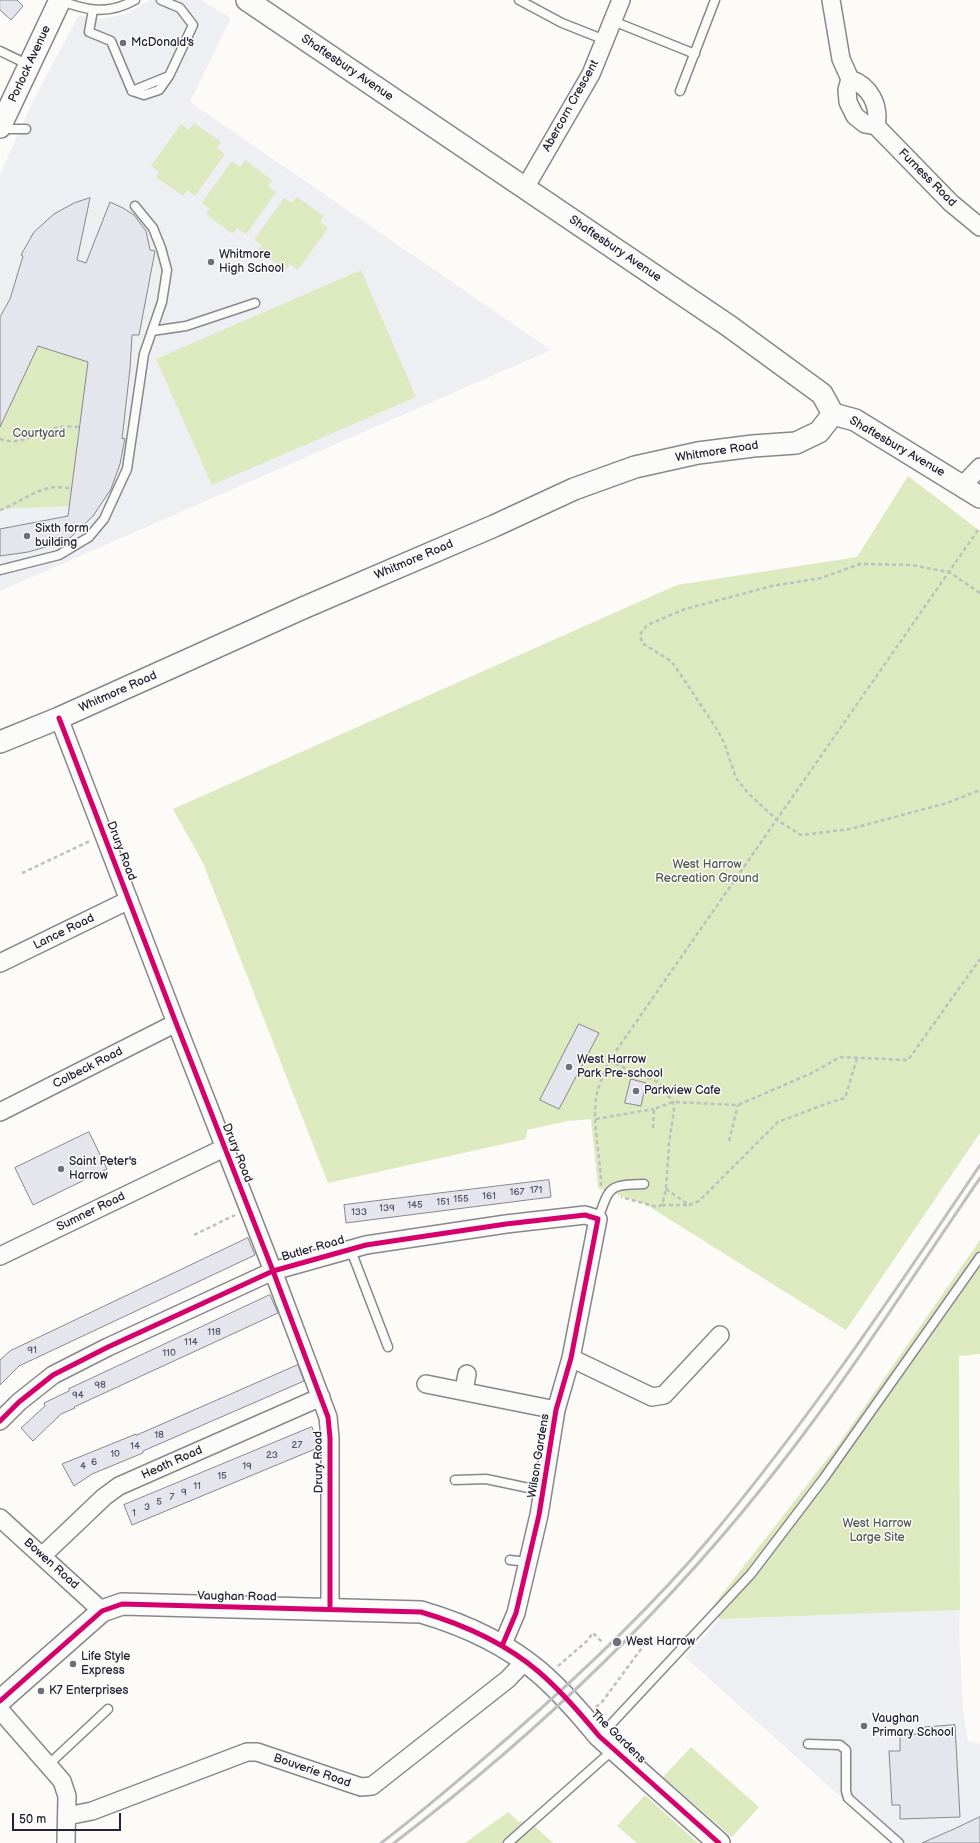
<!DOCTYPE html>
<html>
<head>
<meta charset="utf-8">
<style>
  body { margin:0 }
  #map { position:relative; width:980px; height:1843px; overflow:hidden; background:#fcfbf8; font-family:"Balsamiq Sans",sans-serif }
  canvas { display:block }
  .scale { position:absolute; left:12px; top:1813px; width:109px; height:18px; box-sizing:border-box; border:2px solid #22223b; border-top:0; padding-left:5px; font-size:12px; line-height:14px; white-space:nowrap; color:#22223b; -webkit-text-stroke:3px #fdfcf7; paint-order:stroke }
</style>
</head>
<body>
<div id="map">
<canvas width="980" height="1843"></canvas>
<div class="scale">50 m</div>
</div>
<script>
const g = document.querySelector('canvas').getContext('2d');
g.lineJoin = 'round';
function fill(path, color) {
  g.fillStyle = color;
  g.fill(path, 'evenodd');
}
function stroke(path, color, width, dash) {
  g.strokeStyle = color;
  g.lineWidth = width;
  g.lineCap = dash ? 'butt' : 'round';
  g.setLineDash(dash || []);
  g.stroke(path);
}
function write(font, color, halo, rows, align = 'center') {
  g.font = font + ' "Balsamiq Sans",sans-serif';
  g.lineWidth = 3;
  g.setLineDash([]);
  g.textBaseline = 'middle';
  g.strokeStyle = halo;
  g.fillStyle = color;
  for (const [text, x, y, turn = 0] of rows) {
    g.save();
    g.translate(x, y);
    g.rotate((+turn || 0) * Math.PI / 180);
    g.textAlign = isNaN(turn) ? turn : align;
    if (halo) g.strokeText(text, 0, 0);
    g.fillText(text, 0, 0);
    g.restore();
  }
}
fill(new Path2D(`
  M150,0h51l30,18 -41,84 361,248 -551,241v-417l34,-75 45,-84 23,4 24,-5z
  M960,1610l-1,18 4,84 5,29 12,3v99h-88l-207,-186 35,-38z`), '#eeeff3');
fill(new Path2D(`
  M194,123l27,19 -4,6 8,6 -30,42 -8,-6 -4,6 -27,-19 3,-5 -8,-6 30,-42 8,6z
  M245,160l27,20 -4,6 8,6 -30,42 -9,-6 -4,6 -27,-20 4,-5 -8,-6 30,-42 8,6z
  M297,197l27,19 -4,6 8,6 -30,42 -8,-6 -4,6 -28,-19 4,-6 -8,-5 30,-42 8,5z
  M361,270l55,127 -204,88 -56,-126z
  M38,346l50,16 -19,144 -69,3v-82z
  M908,476l72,55v602l-134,197 -201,-126 -47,-16 -7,-69 -23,2 -41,9 -1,9 -198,44 -125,-320 -30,-54 504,-224 180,-28z
  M980,1240v114l-21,2 1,254 -240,9 -11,-8 129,-166z
  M691,1747l68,60 -27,30 -69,-60z
  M645,1795l53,48h-61l-20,-17z
  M508,1812l11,10 9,-2 25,23h-88z`), '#dde9bf');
const building = new Path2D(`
  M0,0h17l6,6 -12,14 -11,-10z
  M90,198l-13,62 9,3 24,-61 13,6 11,7 12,16 4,19 5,1 -16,84h-7l-2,34 -8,70 3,-1 -5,26 -9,25 -18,27 -23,22h-17v7l-25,7 -28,4v-27l68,-13 20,-154 -50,-16 -38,81v-110l10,-18 13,-43 -2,-1 13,-23 20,-18 20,-11z
  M579,1024l20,9 -40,76 -19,-9z
  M631,1079l15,4 -5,23 -16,-3z
  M89,1132l18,37 -74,36 -18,-37z
  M549,1180l2,17 -205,26 -2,-18z
  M248,1238l7,17 -236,111 -19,19v-25l10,-9z
  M270,1295l8,18 -204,94 1,1 -14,6 -28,27 -12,-13 24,-22 -1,-3 25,-12v-2z
  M298,1365l6,16 -161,70v2l-51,21 -18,12 -12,-22 74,-30v1z
  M312,1427l8,20 -188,78 -8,-20z
  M955,1725l5,92 -60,2v-14h-8l-3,-54h11v-16l18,-1 -1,-6z
  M980,1817v26h-58l32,-14z`);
fill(building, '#e4e5ed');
stroke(building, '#88888c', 1);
const service = new Path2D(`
  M59,0c28,11 49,15 76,0
  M519,0l43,23 43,17
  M93,10l-4,22 22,9 21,50 37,-15 24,-51 -13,-17 -19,-8
  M613,21l82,33
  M0,51l29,14
  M132,91l12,4 15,-5 10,-14
  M680,91l35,-91
  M1,129h25
  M152,331l34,-5 69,-23
  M0,570l59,-15 30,-18 15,-18 23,-50 17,-115 18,-52 5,-32 -6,-22 -8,-20 -18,-22
  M598,1219c12,-33 10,-34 46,-35
  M350,1248l38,99
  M455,1480l31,-1 57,12
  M510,1560l18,2
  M600,1736l151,-162 73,-96 156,-221
  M808,1744l32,1 6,5v41l2,7 51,45
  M48,1765l60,-56
  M508,1843l106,-94`);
const minor = new Path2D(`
  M831,0l10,59 9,20 -3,11 1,12 7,14 10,8 11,2 75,77 29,24
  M850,79c20,7 30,26 26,47
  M525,188l66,-114 30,-74
  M963,485l17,-18
  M59,718l117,305 97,248 55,146 2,21v171
  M0,963l129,-63
  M0,1112l176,-89
  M0,1256l224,-108
  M571,1358l81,39 12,-2 56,-60
  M426,1384l130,26
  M464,1391l3,-17
  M0,1421l19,-19 34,-27 55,-28 165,-76 93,-26 140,-21 79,-9 13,4 -27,139 -15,52 -17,105 -23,98 -14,33
  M0,1518l102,93
  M42,1556l62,-59 15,-11 202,-89
  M0,1710l62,71 5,15 -1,47
  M67,1816l25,-5 155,-59h10l104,35 11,-1 136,-107 16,-17`);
const tertiary = new Path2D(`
  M247,0l482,326 93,68 11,20 22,6 125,77
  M0,127l60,-127
  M0,742l59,-24 244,-110 191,-82 80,-37 61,-22 63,-14 55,-7 43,-3 23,-11 14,-18
  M0,1701l102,-90 20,-7 299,8c41,12 84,31 118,60 22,19 42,42 60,64l120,107`);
stroke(service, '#88888c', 11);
stroke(minor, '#88888c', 20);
stroke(tertiary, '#88888c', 24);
stroke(new Path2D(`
  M0,439c22,8 39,-8 60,-12 6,-1 13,0 19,0
  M0,510c17,-6 31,-18 49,-22 7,-2 15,0 22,0
  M980,593l-31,-21 -38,-7 -51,-1 -39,14 -49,8 -87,23 -38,16 -7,10 2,8 29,18 10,14 37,56 7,14 11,33 12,15 29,27 24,15 49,-6 97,-26 33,-13
  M22,873l68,-32
  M609,1061l49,21 15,20 1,9 -5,32 -3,46 -4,16 -5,2 -36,-10
  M596,1119l58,-10
  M653,1128l1,-19 19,-7 65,3 74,-32 28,-16 68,3 72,-101
  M729,1141l9,-36
  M601,1186c0,-29 -10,-65 -4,-93 3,-11 8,-22 12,-32l369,-531h2
  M666,1189l23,16 10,-4 79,-79 53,-20 14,-4 12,-40
  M662,1205h26
  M194,1235l41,-20
  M558,1666l29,-25 6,-8 9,9
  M596,1707l6,-5 42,-57 -6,-7`), '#bfbfc0', 2.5, [4, 3]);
stroke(service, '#fbfbf9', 8);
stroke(minor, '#fbfbf9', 17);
stroke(tertiary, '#fbfbf9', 21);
stroke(new Path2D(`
  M381,1843c45,-34 87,-71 130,-108 70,-61 138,-125 198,-196 99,-118 185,-246 271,-374
  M394,1843c143,-109 276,-236 386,-378 72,-92 134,-191 200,-287`), '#bfbfc0', 3);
stroke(new Path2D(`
  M59,718l117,305 97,248 55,146 2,21v171
  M0,1421l19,-19 34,-27 55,-28 165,-76 93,-26 140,-21 79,-9 13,4 -27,139 -15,52 -17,105 -23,98 -14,33
  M0,1701l102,-90 20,-7 299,8c41,12 84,31 118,60 22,19 42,42 60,64l120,107`), '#d6006c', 5);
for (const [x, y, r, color] of [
  [123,43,4,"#6e6e7d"],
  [211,262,4,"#6e6e7d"],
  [27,536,4,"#6e6e7d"],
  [569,1067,4,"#6e6e7d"],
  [636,1091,4,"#6e6e7d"],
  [61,1169,4,"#6e6e7d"],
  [617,1642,5,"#6e6e7d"],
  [73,1664,4,"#6e6e7d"],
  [41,1691,4,"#6e6e7d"],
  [864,1726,4,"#6e6e7d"]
]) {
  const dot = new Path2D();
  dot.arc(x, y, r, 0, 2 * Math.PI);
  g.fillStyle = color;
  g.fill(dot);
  stroke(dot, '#fdfcf7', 1.5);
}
write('10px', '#525368', null, [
  ["171",536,1190],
  ["167",517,1192],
  ["161",489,1196],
  ["155",461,1199],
  ["151",443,1202],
  ["145",415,1205],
  ["139",387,1208],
  ["133",359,1212],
  ["118",214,1332],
  ["114",191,1342],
  ["91",32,1350],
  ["110",169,1353],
  ["98",100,1385],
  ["94",78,1395],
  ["18",159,1435],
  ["27",297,1445],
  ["14",135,1446],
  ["10",115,1454],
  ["23",272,1455],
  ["6",94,1462],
  ["4",83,1466],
  ["19",247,1466],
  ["15",222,1476],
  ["11",197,1486],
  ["9",184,1492],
  ["7",172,1497],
  ["5",159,1502],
  ["3",147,1507],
  ["1",134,1513]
]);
write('12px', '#22223b', '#fdfcf7', [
  ["McDonald's",131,43],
  ["Whitmore",219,255],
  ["High School",219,269],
  ["Sixth form",35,529],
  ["building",35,543],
  ["West Harrow",577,1060],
  ["Park Pre-school",577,1074],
  ["Parkview Cafe",644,1091],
  ["Saint Peter's",69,1162],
  ["Harrow",69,1176],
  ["West Harrow",626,1642],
  ["Life Style",81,1657],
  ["Express",81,1671],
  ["K7 Enterprises",49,1691],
  ["Vaughan",872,1719],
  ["Primary School",872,1733]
], 'left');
write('12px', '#22223b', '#fdfcf7', [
  ["Porlock Avenue",30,64,-65],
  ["Shaftesbury Avenue",347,68,34],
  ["Abercorn Crescent",571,106,-61],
  ["Furness Road",927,178,45],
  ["Shaftesbury Avenue",615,249,34],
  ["Shaftesbury Avenue",897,447,30],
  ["Whitmore Road",717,452,-9],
  ["Whitmore Road",414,560,-23],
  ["Whitmore Road",118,692,-24],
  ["Drury Road",121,851,69],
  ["Lance Road",64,932,-26],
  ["Colbeck Road",88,1068,-27],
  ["Drury Road",237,1153,68],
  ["Sumner Road",91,1212,-26],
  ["Butler Road",313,1249,-16],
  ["Wilson Gardens",539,1456,-81],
  ["Drury Road",319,1462,-91],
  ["Heath Road",172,1463,-24],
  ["Bowen Road",51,1564,42],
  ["Vaughan Road",237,1597,1],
  ["The Gardens",618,1737,44],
  ["Bouverie Road",312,1771,19]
]);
write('12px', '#525954', '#fdfcf7', [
  ["Courtyard",39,434],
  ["West Harrow",707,865],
  ["Recreation Ground",707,879],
  ["West Harrow",877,1524],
  ["Large Site",877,1538]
]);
</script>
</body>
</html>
